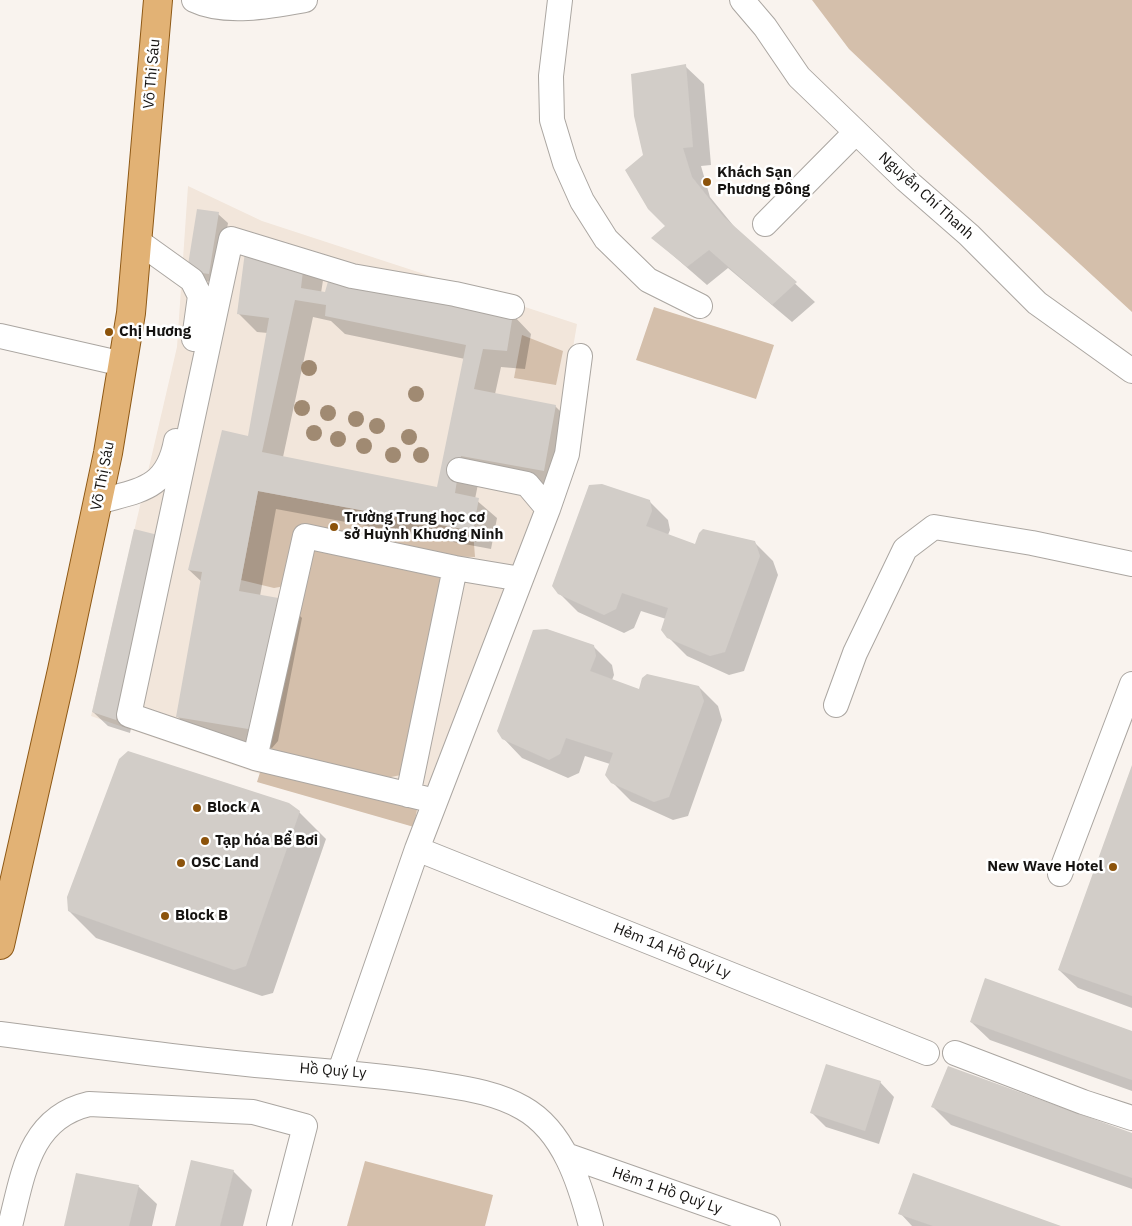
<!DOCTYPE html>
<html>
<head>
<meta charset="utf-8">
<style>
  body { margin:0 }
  canvas { display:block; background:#f9f3ee }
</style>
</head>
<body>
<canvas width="1132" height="1226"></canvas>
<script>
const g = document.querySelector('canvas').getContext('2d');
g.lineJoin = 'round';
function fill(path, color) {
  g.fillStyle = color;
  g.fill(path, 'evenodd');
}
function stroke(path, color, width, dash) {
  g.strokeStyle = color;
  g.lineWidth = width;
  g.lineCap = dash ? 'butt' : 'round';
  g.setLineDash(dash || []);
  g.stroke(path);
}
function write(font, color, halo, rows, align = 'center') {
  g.font = font + ' "IBM Plex Sans",sans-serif';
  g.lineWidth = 5;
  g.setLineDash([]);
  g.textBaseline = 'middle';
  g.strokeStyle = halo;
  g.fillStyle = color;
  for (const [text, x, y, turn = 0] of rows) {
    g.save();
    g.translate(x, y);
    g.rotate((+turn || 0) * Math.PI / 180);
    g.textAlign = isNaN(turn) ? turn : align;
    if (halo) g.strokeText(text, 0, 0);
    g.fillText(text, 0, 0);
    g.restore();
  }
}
fill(new Path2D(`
  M188,186l74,35 315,103 -27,161 -136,342 -323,-111 86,-369z`), '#f2e6db');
fill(new Path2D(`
  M812,0h320v312l-205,-189 -78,-74z
  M654,307l120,38 -18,54 -120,-39z
  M522,335l41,16 -7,34 -42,-7z
  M258,491l215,40 2,26 -38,-1 -136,-30 -16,60 -11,2 -33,-8z
  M309,548l134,28 -42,199 -10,2 -13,-1 -104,-24 -5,-6z
  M263,763l155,40 -4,24 -157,-45z
  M365,1161l128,34 -8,31h-138z`), '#d4bfab');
fill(new Path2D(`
  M685,66l19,18 7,81 -10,1 9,31 27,33 78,72 -23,20 -64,-54 -21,17 -54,-47 13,-12 -21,-71z
  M218,214l10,9 -10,60 -20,-3z
  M248,246l76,28 -3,19 192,22 18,19 -6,35 -24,-2 -6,27 60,12 19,19 -11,64 -83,-15 -5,25 22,19 -6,31 -215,-40 -16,87 24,4 18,18 -24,123 -6,7 -76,-13 -19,-19 25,-134 -13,-12 60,-132 19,-105 -11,-1 -18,-18zM313,317l18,4 14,13 120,25 -27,130 -155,-32z
  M649,501l19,19 2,10 -2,5 28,10 58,-3 19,19 5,14 -34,96 -15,4 -42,-19 -19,-19 -2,-18 -25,-8 -7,17 -10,5 -46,-21 -19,-19z
  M171,550l-41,183 -22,-7 -15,-14z
  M593,646l19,19 2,10 -2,5 28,11 59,-4 19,19 4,14 -34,96 -15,4 -42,-19 -19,-19 -2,-18 -25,-8 -6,17 -11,5 -46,-20 -19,-20z
  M1132,768v240l-54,-20 -19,-18z
  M299,812l27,27 -53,154 -11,3 -166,-58 -27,-27z
  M971,1022l161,10v59l-142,-51z
  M880,1082l14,15 -15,47 -53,-17 -14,-14z
  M933,1107l199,27v55l-181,-64z
  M233,1171l19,19 -9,36h-67z
  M138,1186l19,18 -5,22h-87z
  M900,1213l158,13h-146z`), '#0003');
fill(new Path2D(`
  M686,64l7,83 -10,1 9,29 32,40 73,65 -25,23 -63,-55 -22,17 -36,-29 14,-12 -17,-17 -23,-39 18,-15 -9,-39 -3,-42z
  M197,209l22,3 -10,62 -22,-3z
  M246,244l59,10 -4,34 24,4 4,-14 184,36 -6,37 -24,-2 -9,40 82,16 -12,66 -83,-15 -6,37 24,5 -6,33 -215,-40 -19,100 45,8 -30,131 -78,-13 26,-145 -14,-2 34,-140 26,6 21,-118 -32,-4zM295,300l31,5 -1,11 141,29 -29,142 -175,-35z
  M602,484l48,16 2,11 -6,15 49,18 4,-11 4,-4 52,12 5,15 -35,96 -15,4 -43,-18 -6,-8 7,-22 -46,-15 -6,16 -12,6 -46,-21 -6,-8 37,-101z
  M134,529l24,6 -42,185 -24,-8z
  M547,629l47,16 2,11 -6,15 49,18 3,-11 5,-4 52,12 5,15 -35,96 -15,5 -43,-19 -6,-8 8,-22 -47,-15 -6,16 -11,6 -47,-21 -5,-8 36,-101z
  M128,751l161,52 11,8 -54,155 -12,4 -166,-59 -1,-14 52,-138z
  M1132,765v231l-74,-26z
  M985,978l147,53v49l-162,-58z
  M826,1064l55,17 -16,50 -55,-18z
  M948,1066l184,67v45l-201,-71z
  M191,1160l43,10 -14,56h-45z
  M76,1173l63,12 -10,41h-65z
  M913,1173l148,53h-128l-35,-12z`), '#d2cdc8');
const minor = new Path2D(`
  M194,0c31,15 78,6 111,0
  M560,0l-9,76 1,44 13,43 17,38 24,38 42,41 52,26
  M742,0l23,27 34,50 107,103 63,55 68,68 95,68
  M765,224l91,-92
  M139,242l53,38 8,16 -6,43
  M0,336l123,28
  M459,470l68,14 21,25
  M98,502c41,-12 69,-12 78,-61
  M836,705l19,-52 50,-104 29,-22 98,16 100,21
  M258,752l-3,6 50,-222 150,32 66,11
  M408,795l47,-227
  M435,801l-180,-43 -126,-43 102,-476 121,37 103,18 57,13
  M417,849l510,204
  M1060,874l72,-190
  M0,1034c100,13 200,27 301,35 48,4 95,8 143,16 26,4 55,9 79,23 41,23 57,76 68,118
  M955,1053l128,49 49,16
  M340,1071l77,-222 131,-340 19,-55 13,-98
  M566,1155l202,71
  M10,1226c13,-51 19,-108 79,-122l164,8 52,14 -26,100`);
const major = new Path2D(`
  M0,945l62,-275 46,-217 23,-140 27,-313`);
stroke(minor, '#aba6a1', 26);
stroke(major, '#8e5916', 30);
stroke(minor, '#fff', 24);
stroke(major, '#e2b275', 28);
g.fillStyle = '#a08a72';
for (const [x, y] of [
  [309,368],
  [416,394],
  [302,408],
  [328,413],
  [356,419],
  [377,426],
  [314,433],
  [409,437],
  [338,439],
  [364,446],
  [393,455],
  [421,455]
]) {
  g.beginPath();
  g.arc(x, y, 8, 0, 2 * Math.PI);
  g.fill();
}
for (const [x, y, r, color] of [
  [707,182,5,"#8c530b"],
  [109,332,5,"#8c530b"],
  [334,527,5,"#8c530b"],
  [197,808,5,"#8c530b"],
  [205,841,5,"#8c530b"],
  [181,863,5,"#8c530b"],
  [1113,867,5,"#8c530b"],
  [165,916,5,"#8c530b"]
]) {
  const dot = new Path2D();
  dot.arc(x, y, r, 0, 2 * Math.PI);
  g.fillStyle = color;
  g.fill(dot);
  stroke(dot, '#fff', 2);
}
write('15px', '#151311', '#fff', [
  ["Võ Thị Sáu",152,74,-85],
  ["Nguyễn Chí Thanh",926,196,42],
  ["Võ Thị Sáu",103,476,-79],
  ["Hẻm 1A Hồ Quý Ly",672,951,22],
  ["Hồ Quý Ly",333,1071,4],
  ["Hẻm 1 Hồ Quý Ly",667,1191,19]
]);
write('bold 15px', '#151311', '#fff', [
  ["Khách Sạn",717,173],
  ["Phương Đông",717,190],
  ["Chị Hương",119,332],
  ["Trường Trung học cơ",344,518],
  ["sở Huỳnh Khương Ninh",344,535],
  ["Block A",207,808],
  ["Tạp hóa Bể Bơi",215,841],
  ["OSC Land",191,863],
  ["New Wave Hotel",1103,867,"right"],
  ["Block B",175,916]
], 'left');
</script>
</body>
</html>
